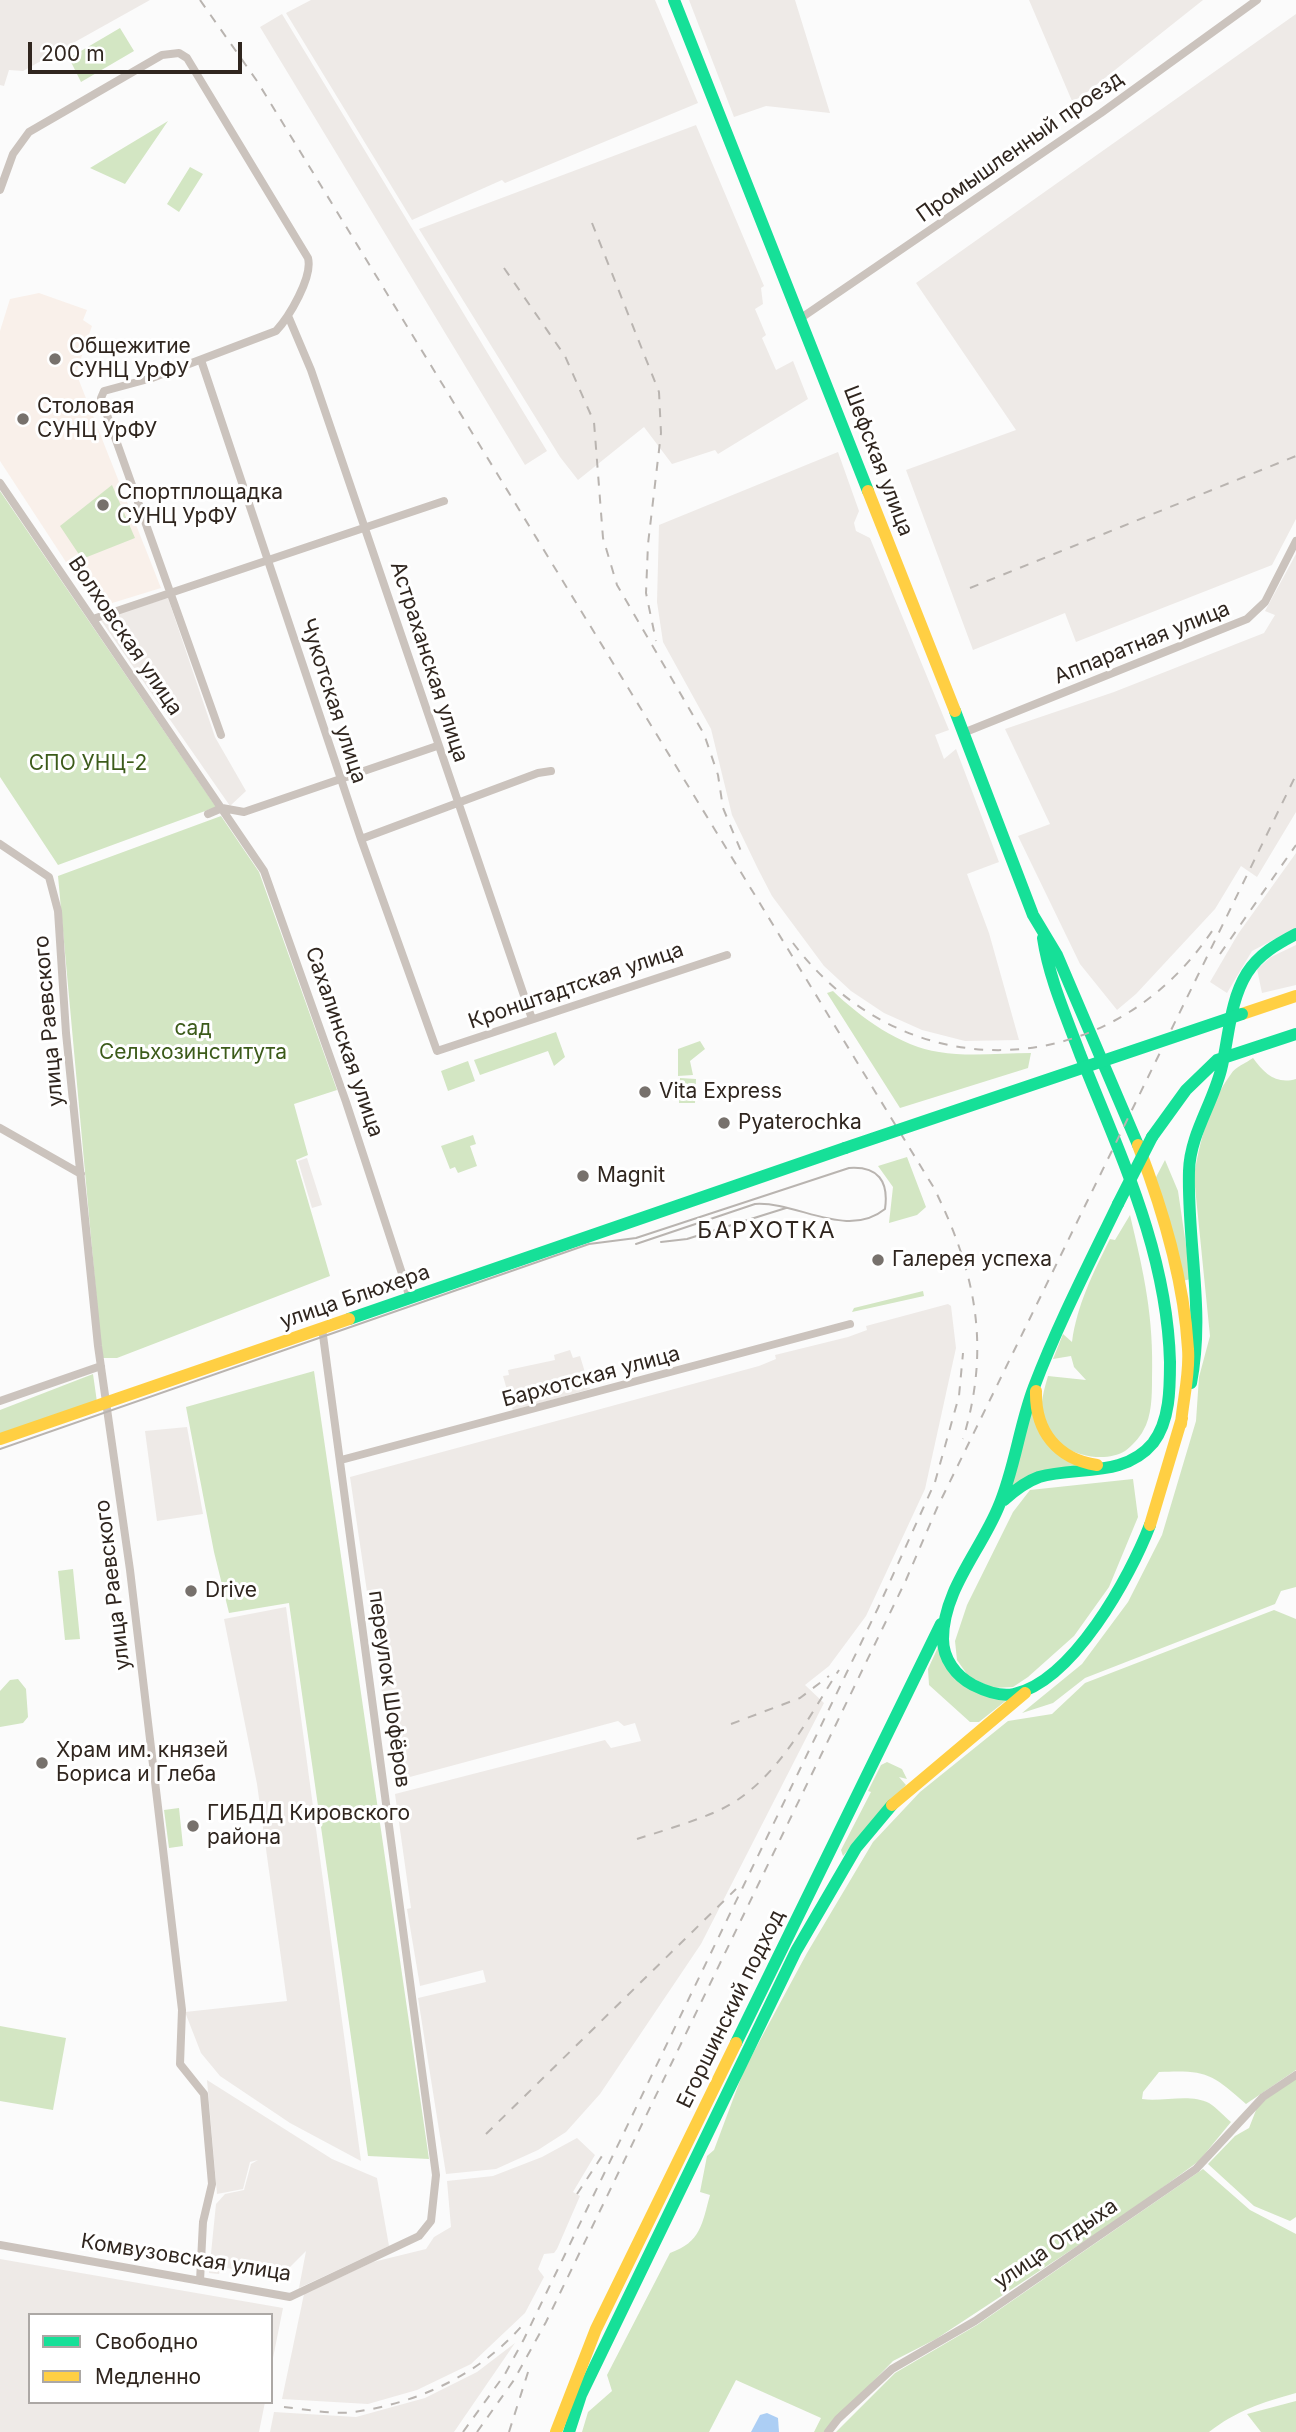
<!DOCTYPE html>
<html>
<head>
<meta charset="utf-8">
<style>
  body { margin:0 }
  #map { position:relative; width:1296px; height:2432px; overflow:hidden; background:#fbfbfb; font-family:Inter,sans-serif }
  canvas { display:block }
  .legend { position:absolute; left:28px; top:2313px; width:245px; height:91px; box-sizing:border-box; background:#fff; border:2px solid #aca8a5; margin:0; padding:9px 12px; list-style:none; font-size:21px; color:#30261f }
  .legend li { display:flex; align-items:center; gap:14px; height:35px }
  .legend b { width:35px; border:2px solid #aca8a5 }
  .scale { position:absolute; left:28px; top:42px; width:214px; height:32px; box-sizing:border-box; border:4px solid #30261f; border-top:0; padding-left:9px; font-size:21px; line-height:24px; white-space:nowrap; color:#30261f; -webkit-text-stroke:5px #fff; paint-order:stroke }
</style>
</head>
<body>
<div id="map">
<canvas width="1296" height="2432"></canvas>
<ul class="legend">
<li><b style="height:9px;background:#16e098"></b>Свободно</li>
<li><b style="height:9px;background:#ffcf43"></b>Медленно</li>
</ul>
<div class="scale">200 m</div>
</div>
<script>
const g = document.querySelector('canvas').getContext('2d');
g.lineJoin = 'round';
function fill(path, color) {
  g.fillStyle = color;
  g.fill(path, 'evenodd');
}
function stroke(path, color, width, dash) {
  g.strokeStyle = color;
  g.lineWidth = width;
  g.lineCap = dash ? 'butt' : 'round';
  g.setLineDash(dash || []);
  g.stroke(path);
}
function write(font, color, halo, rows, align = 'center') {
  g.font = font + ' Inter,sans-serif';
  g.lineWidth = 6;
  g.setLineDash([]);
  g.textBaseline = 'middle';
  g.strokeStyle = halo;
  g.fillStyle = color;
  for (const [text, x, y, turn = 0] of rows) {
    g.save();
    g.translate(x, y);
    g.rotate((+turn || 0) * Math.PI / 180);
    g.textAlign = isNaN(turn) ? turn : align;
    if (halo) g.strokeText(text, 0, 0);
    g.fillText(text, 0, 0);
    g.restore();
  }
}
fill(new Path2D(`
  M0,0h150l-127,71 -14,-1 -5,16 -4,-1z
  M311,0h344l43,103 -193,80 -3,-3 -90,40 -126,-207z
  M689,0h106l35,113 -64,-7 -32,11z
  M1029,0h174l-122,97 -9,4z
  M282,14l265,437 -22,14 -265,-438z
  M1296,14v505l-24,46 -196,77 -11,-29 -92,37 -67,-180 110,-40 -100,-147z
  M696,125l68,161 -3,2 2,16 -8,5 11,26 -4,3 14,32 17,-9 15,38 -90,55 -3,-4 -43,14 -28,-37 -66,53 -18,-23 -141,-228z
  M838,452l21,59 -5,12 2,8 14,7 79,192 -14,5 9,24 12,-10 43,113 -32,12 22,59 30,107 -54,1 -43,-11 -38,-17 -33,-22 -27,-25 -52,-70 -14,-27 -26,-54 -21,-86 -48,-87 -6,-40 2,-77z
  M1296,554v258l-39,65 -16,-11 -26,43 -79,85 -19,16 -37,-46 -62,-128 32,-12 -45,-95 109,-37 150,-59 11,-18 -10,-4z
  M168,598l47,139 31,54 -16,15 -130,-187z
  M1296,853v75l-44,23 -25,42 -17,-11 28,-48z
  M1296,945v40l-34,8 -5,-24 14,-12z
  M307,1158l15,47 -10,3 -14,-47z
  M948,1304l3,2 5,42 -31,141 -59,127 -37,50 -24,19 19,18 -123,241 -101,150 -34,38 -28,18 -42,19 -50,5 -28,-176 68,-16 -3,-12 -63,16 -13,-77 4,-1 -16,-114 210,-54 6,8 30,-7 -6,-18 -11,3 -6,-5 -223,60 -45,-304 409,-111 17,-7 -1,-4 73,-18 19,-7 -1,-4z
  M570,1350l3,8 7,-2 10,33 -77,22 -10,-35 6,-1 -1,-5 47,-10 -1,-5z
  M187,1427l16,87 -46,7 -12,-90z
  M286,1607l75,554 -71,-38 -70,-47 -19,-23 -16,-41 102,-11 -30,-217 -33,-165z
  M207,2080l125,79 45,19 12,68 -90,42 7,-37 -16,16h-9l-2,10 -58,-10 -2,7 -10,-1 7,-69 9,-10 19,-4 7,-26 7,-4 -8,2 -7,27 -26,5z
  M577,2138l18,17 -22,37 7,4 -23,53 -3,4 -10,1 -6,15 6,8 -19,36 -54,51 -54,26 -49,14 -86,-5 22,-105 69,-32 53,-13 8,-12 17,-10 -4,-46 46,-5 49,-19z
  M0,2259l283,49 -12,60v-53h-241v87h235l-6,30h-259z
  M515,2343l-61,89h-184l4,-20 82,5 69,-19 52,-26z`), '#eeeae7');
fill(new Path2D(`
  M39,293l48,17 -4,10 9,6 -16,47 85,215 -65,20 -96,-147v-130l10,-32z`), '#f9f0ea');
fill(new Path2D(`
  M120,28l14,23 -53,31 -12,-24z
  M168,121l-43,63 -35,-16z
  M190,167l13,7 -24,38 -12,-8z
  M112,485l23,53 -53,21 -22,-33z
  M0,491l216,316 -158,58 -58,-88z
  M221,816l38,56 78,218 -43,14 14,51 -12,5 34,116 -213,82h-15l-44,-482z
  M833,991c27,26 68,56 106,61 29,5 62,1 92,1l-3,15 -128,40 -73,-115z
  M556,1032l9,25 -11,9 -6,-15 -68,24 -6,-15z
  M700,1041l5,8 -15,12 3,14 -15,1v-27z
  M1253,1058c11,15 23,27 43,21v508l-15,4 -6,13 -190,74 -32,25 -31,10 60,-49 46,-62 34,-67 34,-114 3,-44 11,-41 -16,-159c5,-34 16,-75 37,-103 4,-7 15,-11 22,-16z
  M468,1061l7,20 -27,10 -7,-20z
  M680,1078l16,1 -1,24h-16z
  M473,1135l3,9 -6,2 7,20 -19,7 -3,-6 -5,2 -9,-23z
  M907,1157l19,50 -9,8 -28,8 4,-36 -15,-21z
  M1165,1160l13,31 13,88 -9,2 -28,-100z
  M1130,1215c14,59 24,102 22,164 0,15 0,38 -9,52 -3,6 -12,16 -18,20 -26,16 -78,-1 -83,-33 -2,-15 2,-28 6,-42l38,4 -12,-13 -3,-11 -18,3 10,-25 9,8c5,-37 21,-69 38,-103l5,1z
  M923,1291l1,5 -72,16 2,-4z
  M314,1371l115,788 -61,-3 -79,-553 -60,10 -15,-61 -28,-145z
  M93,1374l4,28 -97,34v-26z
  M1038,1382l2,45 44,36 -46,13 -35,18z
  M1133,1479l5,38 -29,70 -35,49 -46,41 -15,10 -20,1 -24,-11 -12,-17 -2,-19 12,-36 46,-93 17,-22z
  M73,1569l7,70 -15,1 -7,-69z
  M1274,1610l22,9v451l-50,34c-35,-31 -40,-34 -87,-32l-16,20 -1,7c21,3 48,-6 67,4 8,5 15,13 22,19l-32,39 -70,51 -193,127 -43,22 -69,71h-10l7,-14 -85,-38 -27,52h-127l6,-20 24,-21 -5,-16 63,-122c31,-11 32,-29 40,-58l-10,-3 7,-36 7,-6 30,-80 63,-117 66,-111 47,-50 88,-71 44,-7 33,-31z
  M939,1645l8,23 61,31 -29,23h-9l-41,-37 -1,-16z
  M18,1679l8,10 2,28 -5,6 -23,4v-36l10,-11z
  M887,1762l15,7 5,10 -8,-2 7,8 -63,71 -2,-6 30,-58 -3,-1 13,-26z
  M179,1808l4,38 -14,2 -5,-38z
  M0,2026l66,12 -13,72 -53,-9z
  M1296,2078v139l-6,4 -36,-15 -46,-42 27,-28 14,-8 9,-23z
  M1203,2169l47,41 46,24v159c-33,9 -60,18 -87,39h-373l59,-59 82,-48z
  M1296,2401v31h-35l-14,-18z`), '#d3e6c3');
fill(new Path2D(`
  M767,2413l11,5 1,14h-28l9,-17z`), '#accef4');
stroke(new Path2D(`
  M0,190l13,-36 16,-22 133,-77 17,-2 8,5 121,200c5,19 -19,59 -32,73l-124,47 -48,13 -3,7 120,337
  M289,318l22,52 221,649
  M801,318l300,-205 156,-113
  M201,360l160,479 76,212 290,-96
  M0,483l264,388 82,231 64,196
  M93,619l351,-118
  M963,733l284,-114 18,-17 31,-61
  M208,814l14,-6 22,4 193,-66
  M361,839l177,-66 13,-2
  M0,844l49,33 9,34 8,122 32,313 32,224 52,440 -2,54 24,30 8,90 -9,38 -3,59
  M0,1128l81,46
  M0,1401l101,-35
  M341,1460l509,-136
  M0,2245l290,52 129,-61 12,-15 5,-46 -114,-847
  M828,2432l10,-13 54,-50 83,-48 221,-152 67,-72 33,-22`), '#cbc3bd', 8);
stroke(new Path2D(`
  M674,0l194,491
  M955,711l78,204 24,40 81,190
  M1152,1137l34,-47 31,-30 79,-26
  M1118,1204c-29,60 -60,120 -84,183 -15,39 -19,82 -36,121 -18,43 -55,83 -55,131 0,20 13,37 30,46 12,6 28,12 41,9 59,-13 116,-117 136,-169
  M349,1319l496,-171
  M1191,1383c14,-72 -4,-140 -2,-212 1,-36 23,-66 32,-101 8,-31 8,-68 26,-97 12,-19 30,-29 49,-39
  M1004,1500c11,-10 21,-18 35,-23 38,-11 85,1 114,-34 17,-22 17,-55 17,-81 -3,-111 -50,-207 -90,-308 -14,-38 -31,-76 -37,-116
  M736,2043l205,-419
  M569,2432l12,-37 215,-444 60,-103 36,-43`), '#16e098', 12);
stroke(new Path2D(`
  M868,491l87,220
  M1242,1014l54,-18
  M1138,1145c25,65 46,134 50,204 2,25 -5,50 -7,75
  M1036,1391c-1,40 21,68 61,74
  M0,1439l349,-120
  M1150,1525l32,-107
  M892,1805l133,-112
  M556,2432l40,-103 140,-286`), '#ffcf43', 12);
stroke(new Path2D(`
  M661,1242l26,-3 99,-31
  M0,1449l589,-205 47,-6 213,-70c29,-2 40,13 36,41 -38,31 -88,-8 -130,-5l-119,40`), '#b9b4b0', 2);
stroke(new Path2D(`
  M200,0l57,81 677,1107c42,85 57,159 29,251
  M592,223l67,169 2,41 -13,111 -2,49 10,48
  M504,268l61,88 29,66 9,116 14,47 87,149 14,41 5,33 20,48
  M970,588l326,-132
  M793,943c114,151 322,140 423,-18
  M1220,954l76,-109
  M731,1724l69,-26 29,-22
  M637,1839c25,-8 52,-16 76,-26 61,-25 92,-91 126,-143
  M486,2134l250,-245
  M577,2194l27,-41
  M284,2407c22,2 48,8 70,5 65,-9 129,-39 171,-90
  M463,2432l42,-58 19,-35 354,-731 57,-126 24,-86 4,-43
  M477,2432l37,-52 32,-58 360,-742 31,-72 359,-733
  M509,2432l20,-63`), '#b9b4b0', 2, [9, 9]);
stroke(new Path2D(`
  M845,1148l397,-134
  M1118,1204l34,-67`), '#16e098', 12);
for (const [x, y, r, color] of [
  [55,359,7,"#77716c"],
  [23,419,7,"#77716c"],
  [103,505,7,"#77716c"],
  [645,1092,7,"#77716c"],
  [724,1123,7,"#77716c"],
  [583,1176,7,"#77716c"],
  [878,1260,7,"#77716c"],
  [191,1591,7,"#77716c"],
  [42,1763,7,"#77716c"],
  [193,1826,7,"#77716c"]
]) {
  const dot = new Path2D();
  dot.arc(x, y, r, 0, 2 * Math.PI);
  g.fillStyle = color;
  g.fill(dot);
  stroke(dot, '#fff', 2.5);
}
write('21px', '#30261f', '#fff', [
  ["Промышленный проезд",1020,147,-35],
  ["Шефская улица",878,461,69],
  ["Волховская улица",125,636,56],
  ["Аппаратная улица",1142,643,-22],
  ["Астраханская улица",429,662,72],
  ["Чукотская улица",333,701,72],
  ["Кронштадтская улица",576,986,-19],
  ["улица Раевского",49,1021,-95],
  ["Сахалинская улица",344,1042,71],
  ["улица Блюхера",355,1297,-19],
  ["Бархотская улица",591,1377,-15],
  ["улица Раевского",113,1585,-97],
  ["переулок Шофёров",389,1689,82],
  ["Егоршинский подход",731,2009,-64],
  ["улица Отдыха",1056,2244,-34],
  ["Комвузовская улица",186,2258,9]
]);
write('21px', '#30261f', '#fff', [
  ["Общежитие",69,347],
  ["СУНЦ УрФУ",69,371],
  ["Столовая",37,407],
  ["СУНЦ УрФУ",37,431],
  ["Спортплощадка",117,493],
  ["СУНЦ УрФУ",117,517],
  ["Vita Express",659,1092],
  ["Pyaterochka",738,1123],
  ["Magnit",597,1176],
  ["Галерея успеха",892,1260],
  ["Drive",205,1591],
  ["Храм им. князей",56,1751],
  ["Бориса и Глеба",56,1775],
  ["ГИБДД Кировского",207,1814],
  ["района",207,1838]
], 'left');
write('21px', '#3c5b1a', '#fff', [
  ["СПО УНЦ-2",88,764],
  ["сад",193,1029],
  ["Сельхозинститута",193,1053]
]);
g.letterSpacing = '2px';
write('23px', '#30261f', '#fff', [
  ["БАРХОТКА",767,1231]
]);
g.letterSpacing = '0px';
</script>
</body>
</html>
